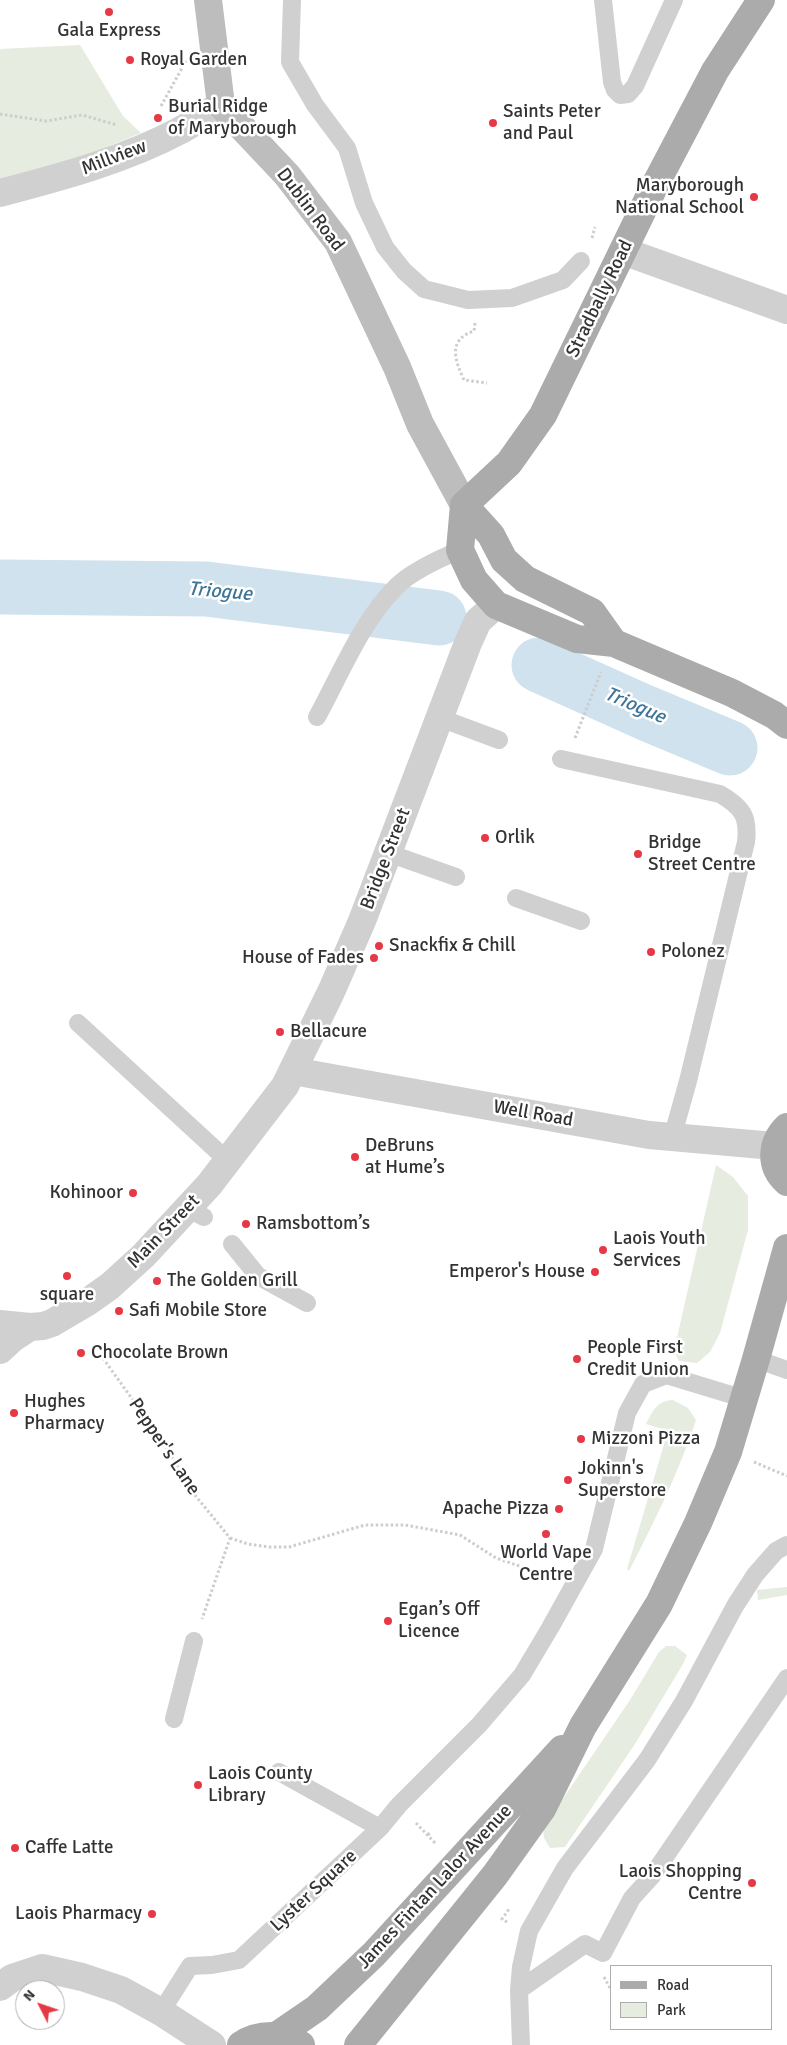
<!DOCTYPE html>
<html>
<head>
<meta charset="utf-8">
<style>
  body { margin:0 }
  #map { position:relative; width:787px; height:2045px; overflow:hidden; background:#fff; font-family:Signika,sans-serif }
  canvas { display:block }
  .legend { position:absolute; left:610px; top:1965px; width:162px; height:65px; box-sizing:border-box; background:#fff; border:1px solid #adadad; margin:0; padding:6px 9px; list-style:none; font-size:15px; color:#333 }
  .legend li { display:flex; align-items:center; gap:10px; height:25px }
  .legend b { width:25px; border:1px solid #adadad }
  .north { position:absolute; left:15px; top:1980px; width:50px; height:50px; box-sizing:border-box; background:#fff; border:1px solid #adadad; border-radius:50%; rotate:311deg; font-size:14px; font-weight:700; line-height:20px; text-align:center; color:#333 }
  .north::after { content:''; display:block; margin:auto; width:18px; height:22px; background:#e63946; clip-path:polygon(50% 0,100% 100%,50% 72%,0 100%) }
</style>
</head>
<body>
<div id="map">
<canvas width="787" height="2045"></canvas>
<ul class="legend">
<li><b style="height:6px;background:#ababab"></b>Road</li>
<li><b style="height:14px;background:#e6ecdf"></b>Park</li>
</ul>
<div class="north">N</div>
</div>
<script>
const g = document.querySelector('canvas').getContext('2d');
g.lineJoin = 'round';
function fill(path, color) {
  g.fillStyle = color;
  g.fill(path, 'evenodd');
}
function stroke(path, color, width, dash) {
  g.strokeStyle = color;
  g.lineWidth = width;
  g.lineCap = dash ? 'butt' : 'round';
  g.setLineDash(dash || []);
  g.stroke(path);
}
function write(font, color, halo, rows, align = 'center') {
  g.font = font + ' Signika,sans-serif';
  g.lineWidth = 5;
  g.setLineDash([]);
  g.textBaseline = 'middle';
  g.strokeStyle = halo;
  g.fillStyle = color;
  for (const [text, x, y, turn = 0] of rows) {
    g.save();
    g.translate(x, y);
    g.rotate((+turn || 0) * Math.PI / 180);
    g.textAlign = isNaN(turn) ? turn : align;
    if (halo) g.strokeText(text, 0, 0);
    g.fillText(text, 0, 0);
    g.restore();
  }
}
fill(new Path2D(`
  M80,45l43,71 18,17 -78,32 -63,16v-132z
  M716,1165l17,12 15,19v34l-28,103 -10,19 -13,11 -18,-2 -5,-10z
  M673,1400l15,8 8,12c-17,52 -42,102 -67,151l-2,-2 41,-138 -22,-7c7,-13 10,-23 27,-24z
  M787,1587v8l-29,5 -1,-10z
  M666,1646h9l12,9 -4,9 -48,80 -70,103 -15,1 -6,-10 -1,-10 87,-128 29,-48z`), '#e6ecdf');
stroke(new Path2D(`
  M0,587l206,2 233,29
  M539,665l107,48 84,35`), '#cfe2ee', 55);
stroke(new Path2D(`
  M161,106l25,-45
  M0,114l46,7 36,-6 35,10
  M592,238l3,-11
  M475,323l-1,8c-27,9 -19,29 -10,49l23,3
  M575,738l26,-66
  M100,1354l63,88 31,52 36,44 -28,81
  M754,1462l33,14
  M230,1538l18,6 21,3h20l76,-22h40l55,10 36,23 55,19
  M416,1823l20,21
  M428,1835l3,-4
  M507,1922l-5,-3 7,-10
  M604,1977l6,11`), '#cdcdcd', 3, [2.5, 2.5]);
stroke(new Path2D(`
  M292,0l-2,62 25,43 32,43 17,55 21,44 19,24 20,18 44,11 44,-2 51,-18 18,-19
  M603,0l9,82 3,8 5,5 8,-1 7,-8 39,-86
  M317,717c23,-42 45,-97 80,-131 15,-15 44,-28 63,-36
  M440,718l59,22
  M561,759l159,35c22,13 29,22 26,48l-58,239 -16,57
  M388,853l68,24
  M516,898l65,23
  M78,1023l150,138
  M189,1209l15,8
  M232,1244l26,32 49,27
  M756,1359l31,11
  M174,1719l20,-78
  M380,1828l19,-23 80,-80 43,-50 28,-47 44,-79 33,-136 16,-29 23,-9 79,24
  M519,1990l66,-46 18,9 29,-55 20,-22 135,-198
  M161,2012l29,-46 22,-1 27,-5 141,-132 -101,-56
  M521,2045l-2,-55 2,-23 8,-36 36,-63 82,-108 37,-59 51,-95 20,-31 21,-24 11,-6`), '#d0d0d0', 18);
stroke(new Path2D(`
  M623,251l164,59
  M293,1071l356,64 125,11
  M0,1324l30,3
  M0,1987l12,-9 30,-10 40,9 39,13 40,22 51,33`), '#d0d0d0', 28);
stroke(new Path2D(`
  M0,193c61,-16 125,-33 181,-63 14,-8 27,-17 40,-25
  M0,1350l13,-12 17,-11 13,-1 9,-3 34,-20 24,-17 33,-30 66,-71 76,-99 46,-94 31,-71 106,-278 10,-22 18,-16`), '#d0d0d0', 28);
stroke(new Path2D(`
  M208,0l13,105 66,70 51,67 59,125 23,57 44,81`), '#bdbdbd', 28);
stroke(new Path2D(`
  M464,505l45,-42 34,-48 109,-224 63,-120 46,-71
  M464,505l-4,45 14,30 22,25 81,34 37,4 118,50 42,22 13,10
  M464,505l27,30 13,25 21,19 67,33 22,31
  M787,1127c-16,16 -18,39 0,55
  M276,2036l41,-28 57,-54 188,-205
  M241,2045c17,-12 43,-12 60,0
  M358,2045l137,-170 47,-66 41,-83 76,-122 39,-81 30,-71 28,-93 31,-111`), '#ababab', 28);
for (const [x, y, r, color] of [
  [109,12,5,"#e63946"],
  [130,60,5,"#e63946"],
  [158,118,5,"#e63946"],
  [493,123,5,"#e63946"],
  [754,197,5,"#e63946"],
  [485,838,5,"#e63946"],
  [638,854,5,"#e63946"],
  [379,946,5,"#e63946"],
  [651,952,5,"#e63946"],
  [374,958,5,"#e63946"],
  [280,1032,5,"#e63946"],
  [355,1157,5,"#e63946"],
  [133,1193,5,"#e63946"],
  [246,1224,5,"#e63946"],
  [603,1250,5,"#e63946"],
  [595,1272,5,"#e63946"],
  [67,1276,5,"#e63946"],
  [157,1281,5,"#e63946"],
  [119,1311,5,"#e63946"],
  [81,1353,5,"#e63946"],
  [577,1359,5,"#e63946"],
  [14,1413,5,"#e63946"],
  [581,1439,5,"#e63946"],
  [568,1480,5,"#e63946"],
  [559,1509,5,"#e63946"],
  [546,1534,5,"#e63946"],
  [388,1621,5,"#e63946"],
  [198,1785,5,"#e63946"],
  [15,1848,5,"#e63946"],
  [752,1883,5,"#e63946"],
  [152,1914,5,"#e63946"]
]) {
  const dot = new Path2D();
  dot.arc(x, y, r, 0, 2 * Math.PI);
  g.fillStyle = color;
  g.fill(dot);
  stroke(dot, '#fff', 2);
}
write('19px', '#333', '#fff', [
  ["Gala Express",109,31,"center"],
  ["Royal Garden",140,60],
  ["Burial Ridge",168,107],
  ["of Maryborough",168,129],
  ["Saints Peter",503,112],
  ["and Paul",503,134],
  ["Maryborough",744,186,"right"],
  ["National School",744,208,"right"],
  ["Orlik",495,838],
  ["Bridge",648,843],
  ["Street Centre",648,865],
  ["Snackfix & Chill",389,946],
  ["Polonez",661,952],
  ["House of Fades",364,958,"right"],
  ["Bellacure",290,1032],
  ["DeBruns",365,1146],
  ["at Hume’s",365,1168],
  ["Kohinoor",123,1193,"right"],
  ["Ramsbottom’s",256,1224],
  ["Laois Youth",613,1239],
  ["Services",613,1261],
  ["Emperor's House",585,1272,"right"],
  ["The Golden Grill",167,1281],
  ["square",67,1295,"center"],
  ["Safi Mobile Store",129,1311],
  ["People First",587,1348],
  ["Credit Union",587,1370],
  ["Chocolate Brown",91,1353],
  ["Hughes",24,1402],
  ["Pharmacy",24,1424],
  ["Mizzoni Pizza",591,1439],
  ["Jokinn's",578,1469],
  ["Superstore",578,1491],
  ["Apache Pizza",549,1509,"right"],
  ["World Vape",546,1553,"center"],
  ["Centre",546,1575,"center"],
  ["Egan’s Off",398,1610],
  ["Licence",398,1632],
  ["Laois County",208,1774],
  ["Library",208,1796],
  ["Caffe Latte",25,1848],
  ["Laois Shopping",742,1872,"right"],
  ["Centre",742,1894,"right"],
  ["Laois Pharmacy",142,1914,"right"]
], 'left');
write('19px', '#333', '#fff', [
  ["Millview",114,158,-21],
  ["Dublin Road",310,210,53],
  ["Stradbally Road",600,299,-64],
  ["Bridge Street",386,859,-69],
  ["Well Road",533,1114,10],
  ["Main Street",164,1232,-46],
  ["Pepper's Lane",164,1447,56],
  ["James Fintan Lalor Avenue",435,1887,-47],
  ["Lyster Square",314,1891,-43]
]);
write('italic 20px', '#3f7597', '#fff', [
  ["Triogue",220,592,5],
  ["Triogue",635,706,23]
]);
</script>
</body>
</html>
